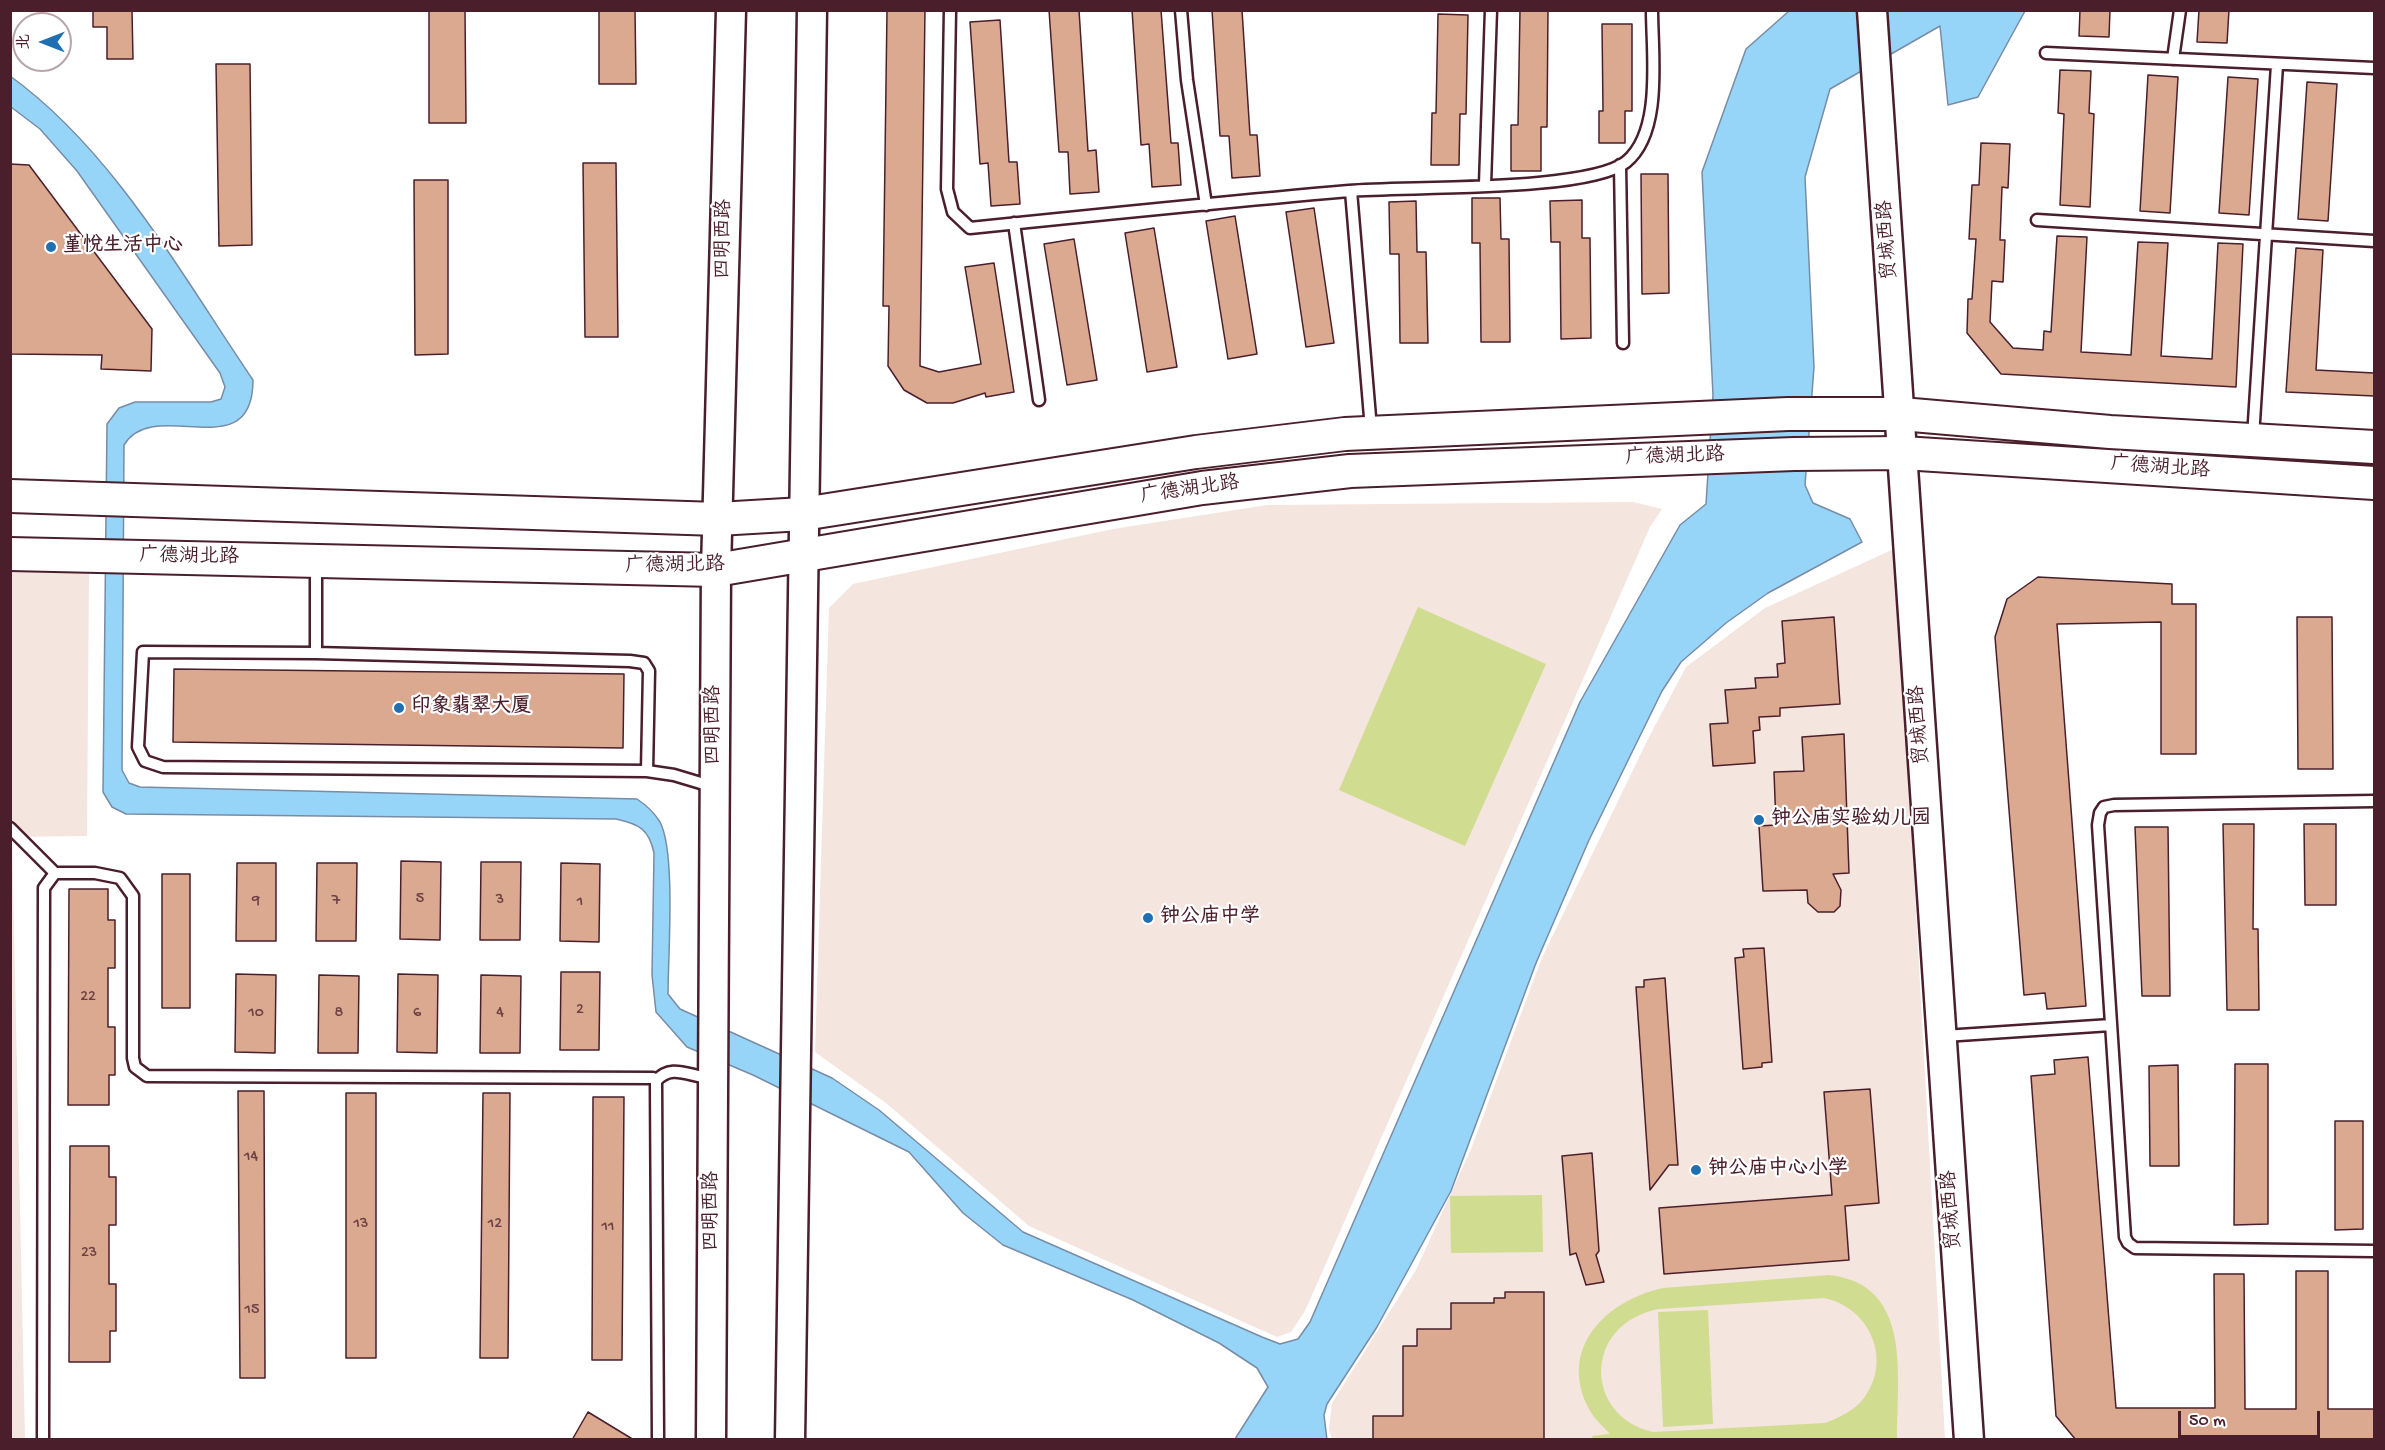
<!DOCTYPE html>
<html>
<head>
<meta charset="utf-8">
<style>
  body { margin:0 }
  #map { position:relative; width:2385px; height:1450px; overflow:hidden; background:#fff; font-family:"Gochi Hand","LXGW WenKai TC",sans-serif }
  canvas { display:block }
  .frame { position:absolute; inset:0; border:12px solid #4a1f2b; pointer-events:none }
  .north { position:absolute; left:12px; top:12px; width:60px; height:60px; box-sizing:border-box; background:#fff; border:2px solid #b7a5aa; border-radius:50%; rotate:270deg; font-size:16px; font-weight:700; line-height:24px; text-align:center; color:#4a1f2b }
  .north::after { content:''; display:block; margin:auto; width:21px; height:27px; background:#1f6fb2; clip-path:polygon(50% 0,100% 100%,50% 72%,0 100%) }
  .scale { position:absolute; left:2178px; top:1411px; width:142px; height:27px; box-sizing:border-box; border:3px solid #4a1f2b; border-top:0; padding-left:8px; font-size:18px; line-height:21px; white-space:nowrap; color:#4a1f2b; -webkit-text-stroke:4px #fff; paint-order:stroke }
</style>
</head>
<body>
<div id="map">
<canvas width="2385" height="1450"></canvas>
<div class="frame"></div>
<div class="north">北</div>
<div class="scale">50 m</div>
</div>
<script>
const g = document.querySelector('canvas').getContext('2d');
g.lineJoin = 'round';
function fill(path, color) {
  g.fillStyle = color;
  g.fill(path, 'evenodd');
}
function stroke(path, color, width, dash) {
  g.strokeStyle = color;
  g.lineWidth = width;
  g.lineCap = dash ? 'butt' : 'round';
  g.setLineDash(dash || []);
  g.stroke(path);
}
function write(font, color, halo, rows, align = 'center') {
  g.font = font + ' "Gochi Hand","LXGW WenKai TC",sans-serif';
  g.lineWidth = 4.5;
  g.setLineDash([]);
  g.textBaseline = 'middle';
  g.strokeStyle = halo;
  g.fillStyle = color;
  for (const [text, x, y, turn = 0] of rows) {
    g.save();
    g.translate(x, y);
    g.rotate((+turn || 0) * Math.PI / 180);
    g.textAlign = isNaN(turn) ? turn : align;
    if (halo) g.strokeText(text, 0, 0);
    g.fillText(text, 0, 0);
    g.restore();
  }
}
fill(new Path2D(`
  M1633,502l29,7 -12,18 -345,784 -14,21 -14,5 -248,-111 -143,-123 -71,-51 14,-444 24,-24 260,-55 154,-24z
  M1896,548l49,891 -613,1 -3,-11 3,-26 84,-133 55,-121 70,-189 107,-221 38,-72 79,-59z
  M11,568l78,2 -2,266 -75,1 13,602 -14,1z`), '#f4e5de');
fill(new Path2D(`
  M1418,607l128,57 -81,182 -126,-56z
  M1542,1195l1,57 -92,1 -1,-57z
  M1829,1275c84,9 68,101 68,164h-304l-1,-3 18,-2c-7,-8 -16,-15 -21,-25 -32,-61 18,-109 74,-121zM1824,1298c45,9 69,61 40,100 -8,12 -26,20 -39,25l-172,9c-70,-16 -70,-109 6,-123z
  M1708,1310l5,114 -50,3 -5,-115z`), '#d0dc90');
const water = new Path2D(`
  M1789,11h236l-47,86 -30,8 -8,-79 -110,63 -25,88 9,190 -9,118 8,18 37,16 12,23 -94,51 -42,30 -45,39 -19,29 -73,149 -53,123 -85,228 -74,136 -50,77 -3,11 3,25 -92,-1 33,-52 -11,-19 -38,-25 -86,-43 -130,-55 -40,-32 -54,-61 -156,-77 -66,-28 -31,-35 -4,-37 2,-122c-5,-24 -15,-29 -38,-34l-490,-5 -14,-7 -9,-15 4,-368 12,-16 16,-6h76l10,-3 4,-12 -5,-14 -143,-202 -37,-42 -29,-22 -1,-31c103,74 173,201 243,304 0,89 -99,15 -129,65l-2,325 7,13 11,4 497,12c9,6 17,13 23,23 16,30 8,134 8,172l12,15 152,69 47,32 144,122 239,105 18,7 18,-5 12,-17 270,-620 100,-177 26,-21 7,-109 -11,-223 44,-123z`);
fill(water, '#96d5f8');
stroke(water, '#788ca6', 1.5);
const building = new Path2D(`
  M93,10h39l1,49h-26v-32h-14z
  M429,10h36l1,113h-37z
  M599,10h36l1,74h-37z
  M887,10h38l-5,356 19,6 42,-8 -16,-97 29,-4 20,129 -28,5 -1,-4 -32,10h-26l-23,-13 -16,-24 1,-60h-6z
  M1049,10h30l9,141 8,-1 3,42 -29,2 -2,-42h-9z
  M1132,10h29l10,133h7l3,42 -29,2 -3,-43 -8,1z
  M1212,10h30l8,125h7l3,41 -28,2 -3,-42h-9z
  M1520,10h28l-1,117h-6v44h-30v-46h7z
  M2080,10h30l-1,27 -30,-1z
  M2199,10h30l-2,33 -30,-1z
  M1438,14l30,1 -2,99h-6l-1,51h-28l1,-52h4z
  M1000,20l9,142h8l3,42 -29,2 -3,-43 -8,1 -10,-142z
  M1602,24h30v87h-7v32h-26v-32h4z
  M216,64h34l2,181 -33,1z
  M2060,70l31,1 -2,42 5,1 -4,93 -30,-2 4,-91 -6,-1z
  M2148,75l30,2 -8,136 -30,-2z
  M2228,77l30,2 -9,136 -30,-2z
  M2307,82l30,2 -9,137 -30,-2z
  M1981,143l29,1 -2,44 -6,-1 -2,53h5l-2,42 -11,-1 -2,41 23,26 30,2 1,-19 7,1 6,-96 30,1 -6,115 50,3 7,-113 30,1 -7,113 51,3 6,-116 25,1 -7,143 -235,-13 -34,-41 1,-34h4l4,-60h-7l3,-54h7z
  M583,163h33l2,174h-33z
  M10,164l19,1 123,164 -1,42 -50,-2 1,-14 -92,-1z
  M1641,174h27l1,119 -27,1z
  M414,180h34v174l-33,1z
  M1472,198h28l1,41h8l1,103h-29l-1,-99h-8z
  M1582,200v38h8l1,100 -30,1 -1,-97h-9l-1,-41z
  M1416,201l1,51h9l2,91h-28l-1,-89h-9l-1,-52z
  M1314,208l20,135 -28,4 -20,-135z
  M1235,216l22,138 -29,5 -22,-138z
  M1154,228l23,139 -30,5 -22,-139z
  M1074,239l23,141 -30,5 -23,-141z
  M2296,248l27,2 -7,120 58,3v23l-88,-4z
  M2038,577l134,7v20h24v150h-35v-132l-104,2 29,382 -39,3 -2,-16 -21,2 -29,-358 12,-38z
  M1834,617l6,87 -60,4v8l-21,1 1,13 -7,1 2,32 -42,3 -3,-42 18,-1 -3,-33 31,-2 -1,-10 23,-1 -1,-13 8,-1 -3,-42z
  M2297,617h35l1,152h-35z
  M174,669l450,5 -1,74 -450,-6z
  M1844,734l5,139 -16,1 8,16 -1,16 -6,6h-16l-10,-9 -1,-13 -44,1 -4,-65 17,-1 -2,-53 30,-1 -2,-34z
  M2223,824h31l-1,105h5l1,81h-32z
  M2304,824h32v81h-31z
  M2135,827h33l2,169h-28z
  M401,861l40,1 -1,78 -40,-1z
  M481,862h40l-1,78h-40z
  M237,863h39v78h-40z
  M317,863h40l-1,78h-40z
  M561,863l39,1 -1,78 -39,-1z
  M162,874h28v134h-28z
  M69,889h39v31h7v48h-7v59h7v48h-6v30h-41z
  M1764,948l8,114 -10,1v4l-19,2 -8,-111 9,-1 -1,-8z
  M561,972h39l-1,78h-39z
  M236,974l40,1 -1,78 -40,-1z
  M398,974l40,1 -1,78 -40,-1z
  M319,975l40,1 -1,77h-40z
  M481,975l40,1 -1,77h-40z
  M1665,978l13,187h-9l-19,25 -14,-203h8v-7z
  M2088,1057l28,351h99l-1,-134h30l1,135h51v-138h32v138h46v31h-298l-20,-24 -25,-340 24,-2 -1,-14z
  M2235,1064h33v160l-34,1z
  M2178,1065l1,101h-29l-1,-100z
  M1870,1089l9,114 -34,3 4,54 -185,14 -5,-66 173,-13 -8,-103z
  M238,1091h26l1,287h-25z
  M346,1093h30v265h-30z
  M483,1093h27l-2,265h-28z
  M593,1097h31l-2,263h-30z
  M2335,1121h28v108l-28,1z
  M70,1146h39v31h7v48h-7v59h7v47h-6v31h-41z
  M1592,1153l7,98 -3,4 8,27 -18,3 -10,-32 -6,2 -8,-99z
  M1505,1292h39v148h-171v-24h30v-70h14v-17h34v-26h43v-5h11z
  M588,1412l46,28h-62z`);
fill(building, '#dba890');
stroke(building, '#4a1f2b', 1.5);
const service = new Path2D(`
  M950,10l-3,179 6,23 17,16c126,-13 253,-26 379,-37 57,-5 239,1 277,-29 37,-30 26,-108 26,-152
  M1181,10l6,70 19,125
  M2046,53l328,15
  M2173,59l7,-49
  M1620,165l3,178
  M1485,184l6,-174
  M1351,191l20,238
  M2037,220l337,21
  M1014,223l25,177
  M2253,437l24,-372
  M316,565v88l-173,-1 -5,95 7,14 18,6 484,4 27,4 40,12
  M316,653l314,8 14,2 5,8 -2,100
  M2374,801l-260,4 -10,2 -4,6 -2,12 27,412 3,6 7,5 239,3
  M10,828l45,45
  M1944,1036l167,-11
  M656,1081c16,-19 35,-3 57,-3
  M43,1440l1,-552 11,-15h40l25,5 13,18v162l2,9 12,9 506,2 3,3 2,359`);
const secondary = new Path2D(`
  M1872,10l97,1430
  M711,1440l5,-870 15,-560
  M790,1440l22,-1430`);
const primary = new Path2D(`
  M10,496l708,23 85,-5 393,-62 149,-18 443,-20h113l209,18 264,15
  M10,554l706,16 486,-82 148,-17 444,-17 109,-1 471,30`);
stroke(service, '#4a1f2b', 15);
stroke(secondary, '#4a1f2b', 33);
stroke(primary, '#4a1f2b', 36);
stroke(service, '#fff', 10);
stroke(secondary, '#fff', 28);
stroke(primary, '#fff', 32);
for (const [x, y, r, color] of [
  [51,247,6,"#1f6fb2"],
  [399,708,6,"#1f6fb2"],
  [1759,820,6,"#1f6fb2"],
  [1148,918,6,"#1f6fb2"],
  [1696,1170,6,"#1f6fb2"]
]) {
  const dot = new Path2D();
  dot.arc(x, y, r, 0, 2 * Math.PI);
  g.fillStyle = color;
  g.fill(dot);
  stroke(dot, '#fff', 2);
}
write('16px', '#6e4144', null, [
  ["5",420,900],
  ["3",500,901],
  ["9",256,902],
  ["7",336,902],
  ["1",580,903],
  ["22",88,998],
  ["2",580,1011],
  ["10",256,1014],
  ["8",339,1014],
  ["6",417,1014],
  ["4",500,1014],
  ["14",251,1158],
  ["13",361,1225],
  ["12",495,1225],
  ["11",608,1228],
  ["23",89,1254],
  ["15",252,1311]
]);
write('20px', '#4a1f2b', '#fff', [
  ["四明西路",725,239,-89],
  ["贸城西路",1889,240,-94],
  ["广德湖北路",1675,458,-2],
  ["广德湖北路",2160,469,4],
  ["广德湖北路",1190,491,-8],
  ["广德湖北路",189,558,1],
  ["广德湖北路",675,567,-1],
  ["四明西路",715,725,-90],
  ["贸城西路",1921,725,-94],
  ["贸城西路",1953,1210,-94],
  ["四明西路",713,1211,-90]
]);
write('bold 20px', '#4a1f2b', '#fff', [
  ["堇悦生活中心",63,247],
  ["印象翡翠大厦",411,708],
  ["钟公庙实验幼儿园",1771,820],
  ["钟公庙中学",1160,918],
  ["钟公庙中心小学",1708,1170]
], 'left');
</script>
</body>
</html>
